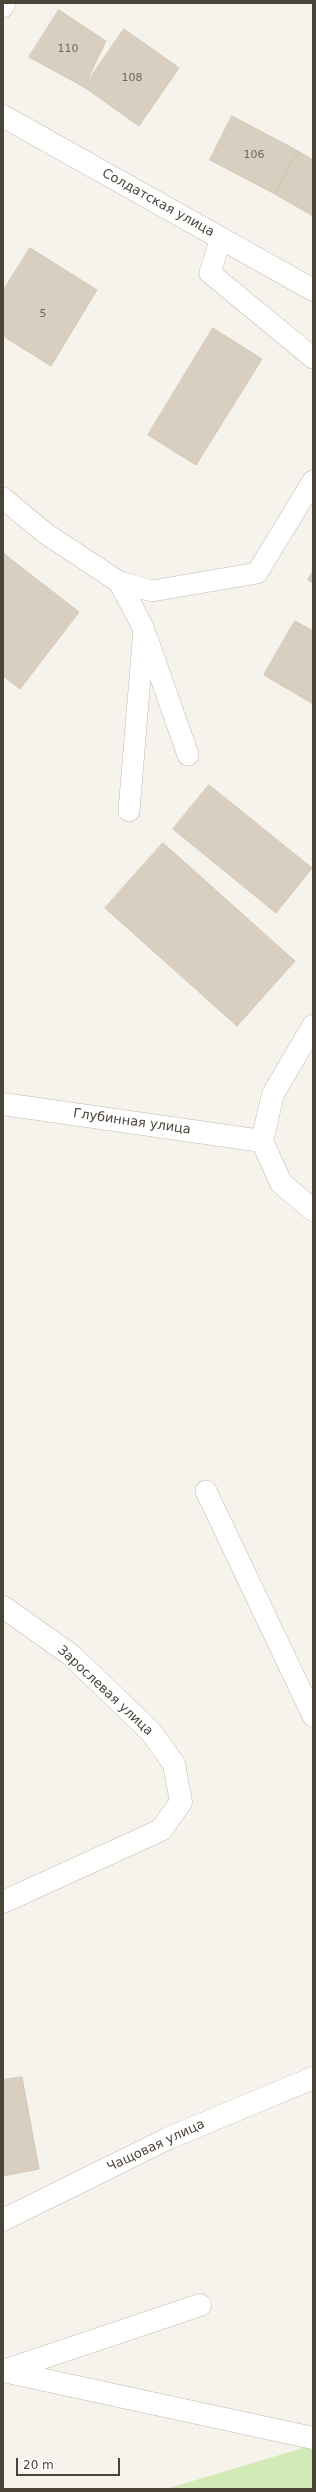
<!DOCTYPE html>
<html>
<head>
<meta charset="utf-8">
<style>
  body { margin:0 }
  #map { position:relative; width:316px; height:2492px; overflow:hidden; background:#f6f3ec; font-family:"DejaVu Sans",sans-serif }
  canvas { display:block }
  .frame { position:absolute; inset:0; border:4px solid #4b4439; pointer-events:none }
  .scale { position:absolute; left:16px; top:2458px; width:104px; height:18px; box-sizing:border-box; border:2px solid #4b4439; border-top:0; padding-left:5px; font-size:12px; line-height:14px; white-space:nowrap; color:#4b4439; -webkit-text-stroke:3px #fff; paint-order:stroke }
</style>
</head>
<body>
<div id="map">
<canvas width="316" height="2492"></canvas>
<div class="frame"></div>
<div class="scale">20 m</div>
</div>
<script>
const g = document.querySelector('canvas').getContext('2d');
g.lineJoin = 'round';
function fill(path, color) {
  g.fillStyle = color;
  g.fill(path, 'evenodd');
}
function stroke(path, color, width, dash) {
  g.strokeStyle = color;
  g.lineWidth = width;
  g.lineCap = dash ? 'butt' : 'round';
  g.setLineDash(dash || []);
  g.stroke(path);
}
function write(font, color, halo, rows, align = 'center') {
  g.font = font + ' "DejaVu Sans",sans-serif';
  g.lineWidth = 3;
  g.setLineDash([]);
  g.textBaseline = 'middle';
  g.strokeStyle = halo;
  g.fillStyle = color;
  for (const [text, x, y, turn = 0] of rows) {
    g.save();
    g.translate(x, y);
    g.rotate((+turn || 0) * Math.PI / 180);
    g.textAlign = isNaN(turn) ? turn : align;
    if (halo) g.strokeText(text, 0, 0);
    g.fillText(text, 0, 0);
    g.restore();
  }
}
fill(new Path2D(`
  M313,2445v44h-147z`), '#d2eab5');
const building = new Path2D(`
  M59,10l47,31 -22,46 -55,-30z
  M124,29l55,39 -40,58 -55,-39z
  M232,116l66,35 -23,43 -65,-34z
  M298,151l15,9v56l-38,-22z
  M30,248l67,42 -46,76 -48,-30v-45z
  M213,328l49,31 -66,106 -48,-30z
  M3,553l76,59 -59,77 -17,-13z
  M313,571v12l-5,-3z
  M295,621l18,10v73l-49,-29z
  M209,785l103,83 -36,45 -103,-84z
  M163,843l132,118 -58,65 -132,-118z
  M22,2077l17,92 -36,7v-96z`);
fill(building, '#d8cfc1');
stroke(building, '#d3c7b4', 1);
const lane = new Path2D(`
  M3,7l2,-4
  M221,238l-11,35 103,85
  M3,498l42,35 74,49 25,47 -15,182
  M119,582l33,9 105,-18 56,-92
  M147,638l41,117
  M206,1491l107,225`);
const street = new Path2D(`
  M3,116l310,174
  M313,1026l-40,68 -11,47 19,42 32,27
  M3,1104l259,37
  M3,1607l68,48 80,77 23,32 7,38 -20,28 -158,72
  M3,2220l166,-82 144,-60
  M3,2371l310,67
  M3,2371l197,-66`);
stroke(lane, '#c2bbae', 22);
stroke(street, '#c2bbae', 23);
stroke(lane, '#fff', 21);
stroke(street, '#fff', 22);
write('11px', '#6e675b', null, [
  ["110",68,49],
  ["108",132,78],
  ["106",254,155],
  ["5",43,314]
]);
write('13px', '#4b4439', '#fff', [
  ["Солдатская улица",158,203,29],
  ["Глубинная улица",132,1122,8],
  ["Зарослевая улица",105,1691,43],
  ["Чащовая улица",156,2146,-25]
]);
</script>
</body>
</html>
